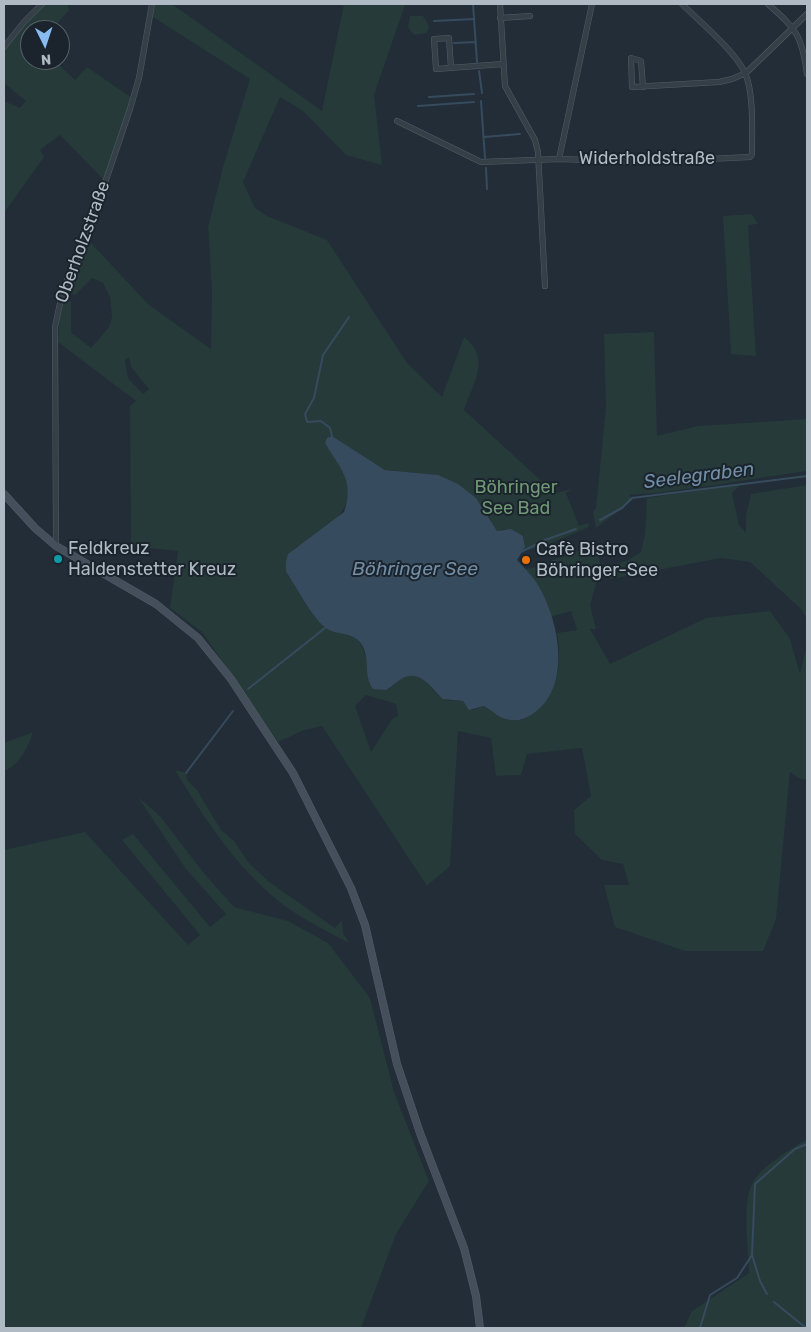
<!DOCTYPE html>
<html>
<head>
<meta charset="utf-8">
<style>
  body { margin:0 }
  #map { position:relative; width:811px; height:1332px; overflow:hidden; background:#222d37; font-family:Rubik,sans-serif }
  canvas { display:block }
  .frame { position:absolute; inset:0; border:5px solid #b0bac4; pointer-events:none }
  .north { position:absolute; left:20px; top:20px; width:50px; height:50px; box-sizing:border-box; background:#1b242c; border:1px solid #576069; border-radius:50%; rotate:176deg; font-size:14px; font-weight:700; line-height:20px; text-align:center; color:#b0bac4 }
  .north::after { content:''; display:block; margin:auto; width:18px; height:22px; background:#88bcf1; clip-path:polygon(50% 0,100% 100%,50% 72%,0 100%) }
</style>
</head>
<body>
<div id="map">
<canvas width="811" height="1332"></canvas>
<div class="frame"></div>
<div class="north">N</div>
</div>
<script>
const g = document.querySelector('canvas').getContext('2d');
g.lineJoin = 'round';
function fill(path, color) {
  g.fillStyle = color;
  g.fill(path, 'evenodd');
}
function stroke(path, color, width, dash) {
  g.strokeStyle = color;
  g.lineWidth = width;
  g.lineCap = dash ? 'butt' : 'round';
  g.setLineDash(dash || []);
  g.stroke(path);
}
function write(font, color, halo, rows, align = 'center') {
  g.font = font + ' Rubik,sans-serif';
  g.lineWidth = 4;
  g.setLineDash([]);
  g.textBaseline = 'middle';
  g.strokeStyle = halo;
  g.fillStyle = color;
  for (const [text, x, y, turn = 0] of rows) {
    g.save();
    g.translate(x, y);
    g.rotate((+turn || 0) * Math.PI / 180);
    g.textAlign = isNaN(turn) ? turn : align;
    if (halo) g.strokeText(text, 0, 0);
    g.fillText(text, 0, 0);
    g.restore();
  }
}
fill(new Path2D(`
  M42,4h25l2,6 -17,20h-22v30h24l21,20 12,-13 45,31 -27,83 -45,-46 -20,15 4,7 -40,56v-112l16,7 6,-7 -22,-18v-34z
  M152,4h20l150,107 22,-107 61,1 -31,90 8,70 -36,-10 -43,-44 -23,-14 -37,85 12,26 12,8 60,24 80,123 35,34 22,-60c28,21 9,46 0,73l84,77 8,6 16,-4 -6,4 13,33 9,-3 1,4 -43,18 -25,7 4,-5 -2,-11 -19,-7 -7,3 -21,-34 -60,-25 -31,-3 -53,-34 -7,7c6,10 14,19 19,30 19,36 -23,60 -50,76l-8,23c12,17 22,40 37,54 7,6 13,6 22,8 25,4 20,33 25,51l16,5c6,-3 10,-8 16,-12 19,-10 27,11 39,19 7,5 14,3 22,4l9,9 12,-4c13,5 17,16 34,14 9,0 14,-6 20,-11 21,-20 24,-49 19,-76l20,-3 -6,-19 -21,6 -1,-9 -24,-39 8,-1 62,-24 6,22 -11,39 6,24h-6l20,35 96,-46 64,-7 20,28 10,35 7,-30v136l-9,-2 -8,-6 -14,147 -13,32h-78l-70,-24 -11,-42h25l-6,-21 -21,-4 -27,-26 -1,-24 17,-14 -9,-48 -55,6 -6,21 -25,1 -5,-38 -33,-7 -8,135 -23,20 -105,-160 -18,4 -26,12 -76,-110 -32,-24 8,-57 -47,-5 -1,-140 6,-5 -78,-59 2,-34 3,-8 5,-1 3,3v30l20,16 18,-21 3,-10 -2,-20 -7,-14 -11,-5 -17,17 -7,-3v-6l19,-42h5l57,61 62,44 1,-59 -4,-63 15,-60 27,-88 -100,-64zM129,357l2,10 18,22 -6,5 -15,-16 -3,-18zM366,695l30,9 2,12 -6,3 -21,33 -16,-46z
  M410,16h13l6,10 -2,7 -13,2 -6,-8z
  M752,214l6,10 -10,1 8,131 -25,-2 -8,-138z
  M654,332l3,104 41,-10 109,-7v52c-59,8 -118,20 -178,24l4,5 -37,28 -3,-15 3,-5 10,-101 -2,-73z
  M741,484l-9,9 7,32 7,8v-18l5,-21 56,-9v135l-5,-10 -52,-48 -29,-4 -110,21 -5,-10 2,-2 20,-7 13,-8 4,-18 2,-36z
  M33,732c-5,15 -13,33 -29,39v-28z
  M175,770l11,3 1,7 10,10 24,40 13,11 14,21 20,19 67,47 7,-8 1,13 6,10c-19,-10 -39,-20 -57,-32 -51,-35 -86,-90 -117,-141z
  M138,797l22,19 43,56 31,35 54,14 40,22 42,55 24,94 35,89 -33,53 -35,94h-357v-478l81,-18 103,113 12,-10 -78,-95 11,-6 77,93 16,-13 -40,-45z
  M807,1139v189h-123l8,-17 57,-38c0,-25 -8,-70 4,-91 10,-17 38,-33 54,-43z`), '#253a39');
fill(new Path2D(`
  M332,436l53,34 53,5 20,9 18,14 21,33 14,-2 12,7 2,11 -8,13c8,9 17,17 22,27 19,32 31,91 2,120 -11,10 -20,16 -35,12 -9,-2 -14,-9 -22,-13l-15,4 -6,-9 -20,-2c-11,-9 -22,-30 -40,-21 -6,3 -11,9 -17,12l-13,-1c-11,-14 -1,-34 -14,-48 -9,-9 -22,-6 -32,-12 -14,-9 -31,-43 -41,-57v-10l2,-8 56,-42c11,-32 -4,-43 -19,-69l2,-5z`), '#364b5d');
stroke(new Path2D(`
  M473,4l4,58
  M434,21l40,-2
  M454,43l22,-1
  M479,71l3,22
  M429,97l45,-3
  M481,101l4,57
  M418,106l56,-4
  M484,137l36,-3
  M486,168l1,21
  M332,436l-2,-8 -9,-7 -14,1 -2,-8 9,-16 9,-43 26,-38
  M600,520l22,-12 10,-10 175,-22
  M521,552l24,-12 31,-11
  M248,689l77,-61
  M186,773l47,-62
  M752,1255l8,26 7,13
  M774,1302l32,26
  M700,1328l10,-33 27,-17 15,-23 3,-71 40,-35 12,-5`), '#364b5d', 2);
const street = new Path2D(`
  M500,4l5,82 30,54 3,12 7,134
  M768,4c28,25 34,31 39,70
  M500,18l30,-2
  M4,47l20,-25 18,-18
  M451,68l-2,-30 -15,1 2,30 67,-5
  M643,87l-2,-26 -10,-3 1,29 87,-5 13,-3 14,-6 61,-59
  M397,121l84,41 78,-3 87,3 104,-5 2,-3c0,-22 2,-62 -7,-81 -9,-21 -46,-52 -63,-69
  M559,159l33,-155
  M56,546l-1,-219 8,-38 24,-53 43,-127 9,-31 13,-74`);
const secondary = new Path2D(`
  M4,494l31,34 21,18 100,58 42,34 33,41 62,94 58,115 14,37 32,139 23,69 44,115 12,48 4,32`);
stroke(street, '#535d65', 6);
stroke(secondary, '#535d65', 8);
stroke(street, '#353f48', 5);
stroke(secondary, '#444f5b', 7);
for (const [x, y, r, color] of [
  [58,559,5,"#0f9aa8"],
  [526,560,5,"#e8710a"]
]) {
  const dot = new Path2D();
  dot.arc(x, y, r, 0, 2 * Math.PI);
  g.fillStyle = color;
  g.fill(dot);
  stroke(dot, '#1b242c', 2);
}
write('18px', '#b0bac4', '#1b242c', [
  ["Widerholdstraße",647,159],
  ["Oberholzstraße",83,242,-70]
]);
write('18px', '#709875', '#1b242c', [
  ["Böhringer",516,488],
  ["See Bad",516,509]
]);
write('18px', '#b0bac4', '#1b242c', [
  ["Feldkreuz",68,549],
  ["Haldenstetter Kreuz",68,570],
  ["Cafè Bistro",536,550],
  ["Böhringer-See",536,571]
], 'left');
write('italic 19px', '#728ea6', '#1b242c', [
  ["Seelegraben",699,476,-7],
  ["Böhringer See",415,570]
]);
</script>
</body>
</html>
